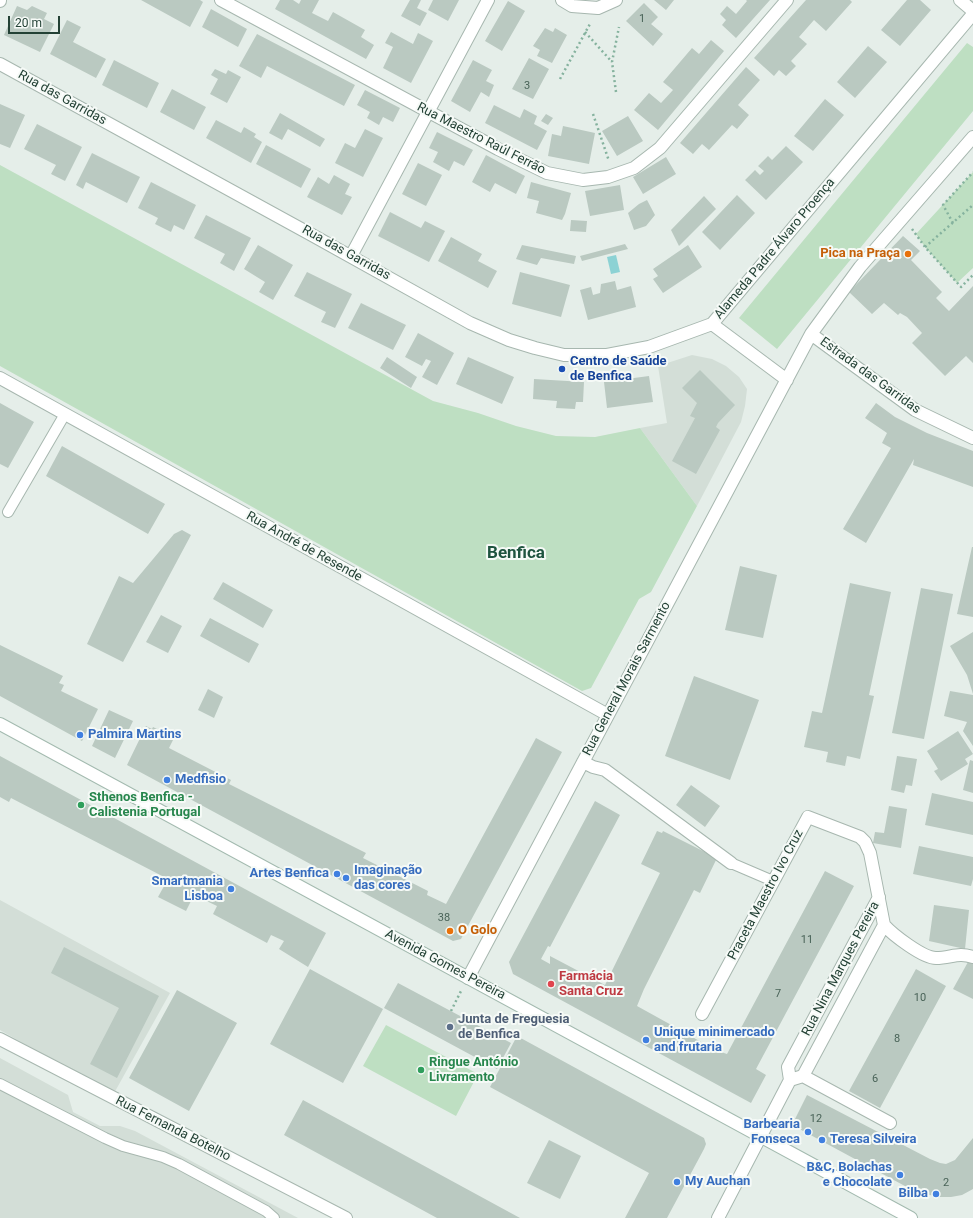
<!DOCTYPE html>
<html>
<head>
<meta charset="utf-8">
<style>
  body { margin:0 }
  #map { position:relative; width:973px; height:1218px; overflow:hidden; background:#e5eee9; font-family:Roboto,sans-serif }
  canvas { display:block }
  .scale { position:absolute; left:8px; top:16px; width:52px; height:18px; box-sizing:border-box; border:2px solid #234135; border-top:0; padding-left:5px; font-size:12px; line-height:14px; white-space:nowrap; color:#234135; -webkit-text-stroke:3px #f6faf7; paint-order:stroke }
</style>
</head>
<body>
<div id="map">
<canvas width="973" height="1218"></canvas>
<div class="scale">20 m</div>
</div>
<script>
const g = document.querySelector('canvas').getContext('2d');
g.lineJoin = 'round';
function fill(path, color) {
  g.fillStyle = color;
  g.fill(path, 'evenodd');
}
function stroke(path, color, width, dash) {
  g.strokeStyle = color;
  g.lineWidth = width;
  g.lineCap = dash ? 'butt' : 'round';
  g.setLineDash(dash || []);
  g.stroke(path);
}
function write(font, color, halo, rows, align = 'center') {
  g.font = font + ' Roboto,sans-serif';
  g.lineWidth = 4;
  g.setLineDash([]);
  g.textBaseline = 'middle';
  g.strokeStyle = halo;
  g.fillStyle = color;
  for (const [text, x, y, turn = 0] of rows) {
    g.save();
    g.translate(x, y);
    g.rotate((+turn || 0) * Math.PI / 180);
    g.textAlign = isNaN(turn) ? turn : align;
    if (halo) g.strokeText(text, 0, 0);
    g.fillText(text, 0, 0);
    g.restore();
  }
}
fill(new Path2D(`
  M692,355l20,4 14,7 13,11 8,12 -2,17 -4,16 -44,84 -57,-78 27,-5 -9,-57z
  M0,900l170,93 -57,102 -113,-65z
  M0,1058l68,37 5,17 27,14h20l15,5 163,87h-298z`), '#d3ded7');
fill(new Path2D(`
  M967,43l6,4v64l-196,238 -38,-31z
  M0,165l433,236 45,12 38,13 40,10 39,1 45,-9 57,78 -46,86 -12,7 -48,89 -9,3 -582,-325z
  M973,172v96l-16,15 -32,-36 -9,-13z
  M386,1025l92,49 -22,42 -93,-50z`), '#bedfc2');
fill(new Path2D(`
  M616,255l4,17 -9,2 -4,-17z`), '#8cd2d4');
fill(new Path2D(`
  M141,0h59l3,2 -13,25z
  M280,0h13l6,4 2,-4h18l-7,13 16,8 5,-9 32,18 -4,7 13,8 -8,14 -91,-50z
  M410,0h11l-4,8 10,5 -7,13 -19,-10z
  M433,0h26l-11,21 -20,-11z
  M654,0h20l-8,10z
  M746,0h24l-34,38 -14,-13 4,-5 -6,-6 7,-8 9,8 11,-13z
  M806,0h44l2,2 -26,29 -12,-11 -15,17 8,7 -16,17 5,5 -10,10 -7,-6 -5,6 -20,-18z
  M907,0h13l11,10 -31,36 -19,-16z
  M508,1l17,10 -23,40 -17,-10z
  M644,3l14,14 -7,7 12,10 -10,12 -27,-25z
  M17,6l10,4 5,-4 15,7 -3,6 10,5 -14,28 -36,-17z
  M211,9l36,20 -9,18 -36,-20z
  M67,20l14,7 -8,15 33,17 -10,19 -46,-24z
  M545,28l8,4 2,-4 12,7 -15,28 -15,-7 3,-6 -7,-4z
  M391,32l22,12 5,-11 15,8 -22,42 -28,-15 10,-21 -8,-4z
  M257,34l98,51 -11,21 -77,-40 -6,12 -22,-12z
  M711,40l13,11 -66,79 -24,-20 15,-17 12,10 12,-13 -10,-8 29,-34 7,6z
  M868,46l19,16 -32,36 -18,-16z
  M529,58l20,11 -16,30 -21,-10z
  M114,60l45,23 -12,25 -45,-23z
  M473,60l19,10 -6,11 8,4 -5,12 -8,-5 -11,20 -19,-11z
  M746,67l14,13 -22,25 11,10 -12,14 -5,-4 -23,25 -7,-6 -9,10 -13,-11z
  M215,69l11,5 2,-4 13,7 -14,26 -17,-9 8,-15 -7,-4z
  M172,89l34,18 -12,23 -34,-18z
  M365,90l35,18 -7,14 -10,-5 -4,8 -12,-7 3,-6 -13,-7z
  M825,99l19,16 -31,36 -19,-15z
  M0,104l25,11 -15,33 -10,-4z
  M494,105l26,13 4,-9 13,7 -3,8 13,7 -10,19 -52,-27z
  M280,113l45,26 -5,8 -32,-18 -6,11 -13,-7z
  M546,114l7,4 -5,7 -7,-4z
  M628,116l15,25 -26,15 -15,-25z
  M216,120l25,13 3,-6 12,7 -2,3 8,5 -11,21 -45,-25z
  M37,124l45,23 -17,34 -14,-7 5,-9 -32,-16z
  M563,126l32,7 -6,31 -41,-8 4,-22 9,2z
  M365,129l18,9 -20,39 -28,-14 10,-20 10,5z
  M437,132l36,18 -9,16 -10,-5 -5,10 -16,-9 5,-10 -9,-4z
  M266,145l45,24 -10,19 -45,-24z
  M786,146l17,16 -37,38 -21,-20 10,-10 5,5 4,-4 -6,-5 10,-10 4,4z
  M92,153l48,24 -13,26 -41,-21 -3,7 -7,-4z
  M486,155l39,21 -9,18 -21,-11 -5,9 -18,-10z
  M666,157l10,17 -33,20 -10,-17z
  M418,163l24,12 -16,31 -24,-12z
  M334,175l16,9 -5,10 7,3 -10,18 -35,-18 11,-20 11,7z
  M151,182l45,23 -12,25 -10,-5 -3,7 -16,-8 3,-6 -20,-10z
  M531,182l40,11 -6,21 -3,6 -26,-7 3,-12 -12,-3z
  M620,185l4,25 -34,6 -5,-25z
  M737,195l18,18 -35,37 -18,-18z
  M704,196l12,13 -37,37 -8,-16z
  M647,200l8,15 -9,11 -12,4 -6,-17 11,-9z
  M390,212l31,16 4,-7 20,10 -16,31 -51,-26z
  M206,215l45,23 -17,33 -14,-8 5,-9 -31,-16z
  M571,220l16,1 -1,11 -16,-1z
  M903,236l17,15 -9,9 31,32 -6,6 13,13 24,-25v77l-7,-7 -21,20 -33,-33 10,-10 -15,-16 -7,-4 -2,2 -14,-12 -12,11 -23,-22z
  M451,237l31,17 -4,7 19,10 -9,17 -50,-27z
  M625,244l3,5 -46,12 -2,-5z
  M258,245l35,20 -20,35 -14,-8 6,-10 -21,-13z
  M522,245l54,11 -2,8 -33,-6 -4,7 -21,-6z
  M688,245l14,22 -39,26 -10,-14 5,-3 -5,-7z
  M307,272l45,22 -17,34 -14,-6 5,-10 -32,-16z
  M520,272l50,13 -9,32 -49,-13z
  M615,281l2,9 14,-4 5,21 -48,13 -8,-30 11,-3 2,8 7,-2 1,-9z
  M361,303l45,22 -13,25 -45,-22z
  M418,333l36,20 -17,32 -15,-8 9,-16 -5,-2 -4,7 -17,-9z
  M387,357l30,20 -6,11 -31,-20z
  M468,357l46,20 -12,27 -46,-20z
  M700,370l35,35 -17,18 -2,4 4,3 -24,44 -24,-13 23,-43 -5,-2 7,-13 -15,-15z
  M649,376l4,26 -46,6 -3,-26z
  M534,379l50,3 -1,20h-7l-1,7 -19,-1 1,-7 -24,-2z
  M0,403l34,19 -26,46 -8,-4z
  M876,403l19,14 32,16 46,18v36l-60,-22 1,-6 -48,84 -23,-14 48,-81 -9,-5 5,-10 -22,-15z
  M62,446l103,58 -17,30 -102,-58z
  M182,530l9,5 -68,127 -36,-18 32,-68 14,7 41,-49z
  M972,547h1v70l-16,-3z
  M740,566l37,9 -14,63 -38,-8z
  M223,582l50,28 -10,18 -50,-29z
  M850,583l41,9 -22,103 5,1 -14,63 -13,-3 -2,10 -19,-4 2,-10 -24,-5 8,-36 10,2z
  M921,588l32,6 -29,145 -32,-6z
  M161,615l21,11 -14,27 -22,-11z
  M210,618l49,26 -10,19 -49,-27z
  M973,632v62l-6,-19 -17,-29z
  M0,645l63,31 -4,7 5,2 -3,6 37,18 -16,32 -82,-45z
  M694,676l65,24 -29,80 -65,-24z
  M208,689l15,8 -9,21 -16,-8z
  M950,691l23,4v51l-10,-15 4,-9 -23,-6z
  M109,710l24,11 -18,37 -23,-12z
  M146,726l6,3 1,-2 14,7 -1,2 7,4 -4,8 62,32 -2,4 137,69 -3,5 65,33 -1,4 19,9 90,-166 26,14 -99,183 -2,4 -8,2 -326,-176z
  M958,731l15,23 -8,5 3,5 -27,17 -7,-10 4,-2 -11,-18z
  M0,756l326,177 -18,34 -29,-18 5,-8 -13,-6 -4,8 -54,-29 4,-8 -23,-11 -8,16 -28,-14 10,-18 -157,-81 -2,4 -9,-5z
  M897,756l20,3 -5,27 -6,-1 -2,8 -13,-3z
  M970,760l3,1v32l-10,-3z
  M691,785l29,21 -15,21 -29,-22z
  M932,793l41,9v33l-48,-10z
  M595,801l25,14 -70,132 -2,-1 -7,13 9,5v-8l55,29 55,-112 -19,-9 16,-33 5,2 1,-2 54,27 -17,35 -6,-3 -50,99 -7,17 38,21 40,23 12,4 98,-183 29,15 -98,183 10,6 -15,28 -238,-129 -4,-12z
  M889,806l18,3 -6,39 -28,-5 2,-11 9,1z
  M919,846l54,11v22l-2,7 -58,-12z
  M934,905l35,5 -4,39 -36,-8z
  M64,947l95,49 -42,82 -27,-14 29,-56 -68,-35z
  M968,962l5,2v35l-20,-10z
  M310,969l73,40 -40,74 -73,-39z
  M916,969l30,17 -66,122 -31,-17z
  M398,983l113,60 -14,26 -113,-61z
  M177,990l60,33 -48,88 -60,-33z
  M517,1036l187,102 2,6 -2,5 -37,69h-42l24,-45 -159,-86z
  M807,1095l123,64 10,4 6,1 9,-4 18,-22v51l-11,6 -11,2h-12l-23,-5 -124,-67z
  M303,1100l217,118h-83l-153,-83z
  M549,1140l32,16 -21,43 -33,-16z`), '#bac9c1');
const lane = new Path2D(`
  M8,512l57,-98
  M731,863l42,18
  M0,1084l105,54 18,8 40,11 16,7 87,47 8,7`);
const street = new Path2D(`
  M221,0l277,149 49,24 36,7 25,-3 26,-9 26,-20 127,-148
  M562,0l10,6 26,2 18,-8
  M960,0l13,11
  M0,1v-1
  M0,64l312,171 158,88 39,17 26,8 29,7h43l42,-8 63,-23 261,-310
  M351,256l137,-256
  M712,324l75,56
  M811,334l104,76 58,28
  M0,378l608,337
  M583,762l10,5 12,3 126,93
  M884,925c9,10 39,33 52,33 15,0 22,-6 37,-1
  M468,978l343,-644 49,-67 113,-130
  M702,1014l106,-197 52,20 5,5 5,11 14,72 -81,151 -13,4
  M0,1039l346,179
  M803,1076l87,47
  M718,1218l72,-138 -2,-13 91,-170`);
const secondary = new Path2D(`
  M0,724l911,494`);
stroke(lane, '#a7b7af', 12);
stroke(street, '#a7b7af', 14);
stroke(secondary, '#a3baaf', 14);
stroke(new Path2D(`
  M585,32l27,30
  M560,79l31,-57
  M616,92l-4,-30 7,-35
  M593,114l16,47
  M953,223l-10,-18 30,-33
  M912,229l13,18 36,40 12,-12
  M925,247l48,-42
  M451,1011l10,-20`), '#85b29e', 2.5, [2, 3]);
stroke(lane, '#fff', 10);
stroke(street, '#fff', 12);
stroke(secondary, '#fff', 12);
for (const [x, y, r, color] of [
  [908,254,4,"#e8710a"],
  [562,369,4,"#1a4fb4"],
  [80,735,4,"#3f7fe0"],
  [167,780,4,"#3f7fe0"],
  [81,805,4,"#2e9e5b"],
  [337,874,4,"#3f7fe0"],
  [346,878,4,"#3f7fe0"],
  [231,889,4,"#3f7fe0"],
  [450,931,4,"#e8710a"],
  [551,984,4,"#e0444e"],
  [450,1027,4,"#5c6f8a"],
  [646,1040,4,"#3f7fe0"],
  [421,1070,4,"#2e9e5b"],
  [808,1132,4,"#3f7fe0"],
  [822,1140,4,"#3f7fe0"],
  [900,1175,4,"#3f7fe0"],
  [677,1182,4,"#3f7fe0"],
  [936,1194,4,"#3f7fe0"]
]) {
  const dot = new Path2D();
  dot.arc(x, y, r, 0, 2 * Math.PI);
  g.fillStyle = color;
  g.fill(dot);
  stroke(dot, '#f6faf7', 1.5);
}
write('11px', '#496358', null, [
  ["1",642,19],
  ["3",527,86],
  ["38",444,918],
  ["11",807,940],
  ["7",778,994],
  ["10",920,998],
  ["8",897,1039],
  ["6",875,1079],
  ["12",816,1119],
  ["2",946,1183]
]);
write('13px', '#234135', '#f6faf7', [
  ["Rua das Garridas",62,98,29],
  ["Rua Maestro Raúl Ferrão",481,139,27],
  ["Alameda Padre Álvaro Proença",775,249,-50],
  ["Rua das Garridas",346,253,29],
  ["Estrada das Garridas",870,376,36],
  ["Rua André de Resende",304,547,29],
  ["Rua General Morais Sarmento",627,679,-62],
  ["Praceta Maestro Ivo Cruz",766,895,-62],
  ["Avenida Gomes Pereira",445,965,28],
  ["Rua Nina Marques Pereira",841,969,-62],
  ["Rua Fernanda Botelho",173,1129,27]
]);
write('bold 13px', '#c56008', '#f6faf7', [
  ["Pica na Praça",900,254],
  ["O Golo",458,931,"left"]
], 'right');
write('bold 13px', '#164399', '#f6faf7', [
  ["Centro de Saúde",570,362],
  ["de Benfica",570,377]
], 'left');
write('bold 13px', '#366cbe', '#f6faf7', [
  ["Palmira Martins",88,735],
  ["Medfisio",175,780],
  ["Imaginação",354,871],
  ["das cores",354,886],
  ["Artes Benfica",329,874,"right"],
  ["Smartmania",223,882,"right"],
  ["Lisboa",223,897,"right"],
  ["Unique minimercado",654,1033],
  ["and frutaria",654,1048],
  ["Barbearia",800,1125,"right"],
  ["Fonseca",800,1140,"right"],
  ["Teresa Silveira",830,1140],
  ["B&C, Bolachas",892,1168,"right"],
  ["e Chocolate",892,1183,"right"],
  ["My Auchan",685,1182],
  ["Bilba",928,1194,"right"]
], 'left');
write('bold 13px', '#27864d', '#f6faf7', [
  ["Sthenos Benfica -",89,798],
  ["Calistenia Portugal",89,813],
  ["Ringue António",429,1063],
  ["Livramento",429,1078]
], 'left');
write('bold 13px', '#be3a42', '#f6faf7', [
  ["Farmácia",559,977],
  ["Santa Cruz",559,992]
], 'left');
write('bold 13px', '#4e5e75', '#f6faf7', [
  ["Junta de Freguesia",458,1020],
  ["de Benfica",458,1035]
], 'left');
write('bold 17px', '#1e543f', '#f6faf7', [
  ["Benfica",516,554]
]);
</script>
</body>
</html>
